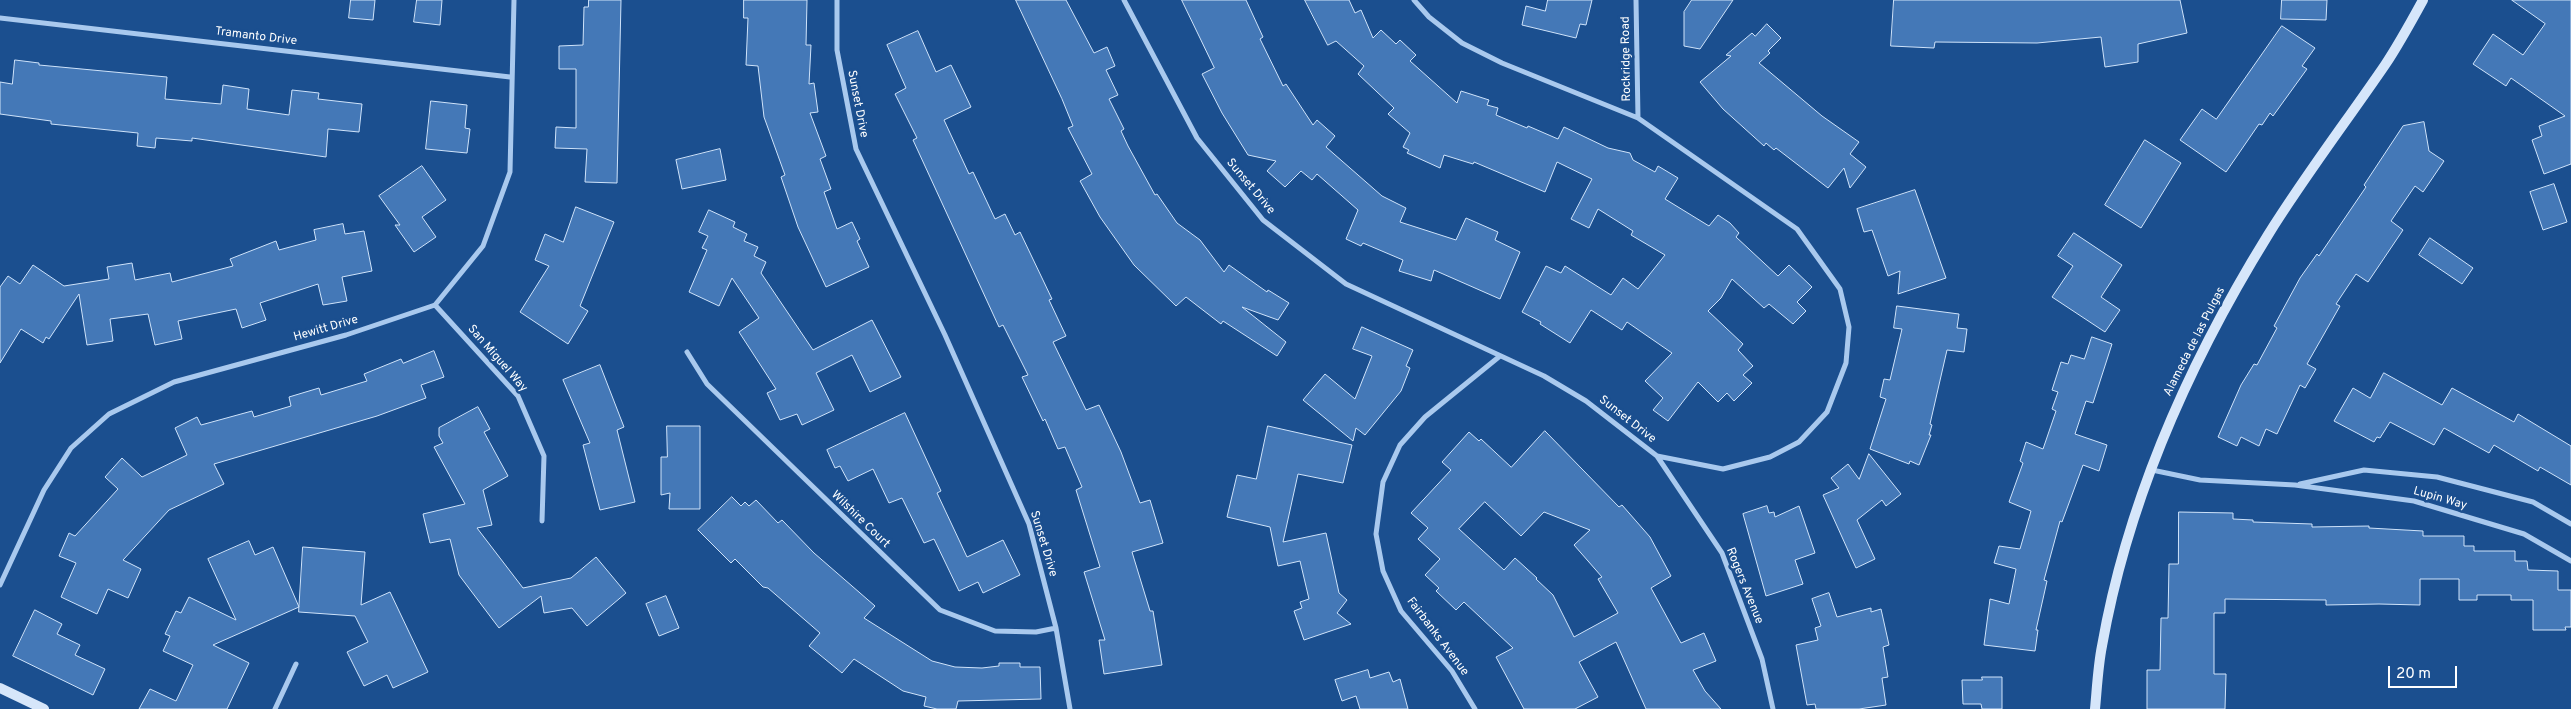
<!DOCTYPE html>
<html>
<head>
<meta charset="utf-8">
<style>
  body { margin:0 }
  #map { position:relative; width:2571px; height:709px; overflow:hidden; background:#1b4f8f; font-family:Overpass,sans-serif }
  canvas { display:block }
  .scale { position:absolute; left:2388px; top:666px; width:69px; height:22px; box-sizing:border-box; border:2px solid #fff; border-top:0; padding-left:6px; font-size:15px; line-height:18px; white-space:nowrap; color:#fff; -webkit-text-stroke:4px #1b4f8f; paint-order:stroke }
</style>
</head>
<body>
<div id="map">
<canvas width="2571" height="709"></canvas>
<div class="scale">20 m</div>
</div>
<script>
const g = document.querySelector('canvas').getContext('2d');
g.lineJoin = 'round';
function fill(path, color) {
  g.fillStyle = color;
  g.fill(path, 'evenodd');
}
function stroke(path, color, width, dash) {
  g.strokeStyle = color;
  g.lineWidth = width;
  g.lineCap = dash ? 'butt' : 'round';
  g.setLineDash(dash || []);
  g.stroke(path);
}
function write(font, color, halo, rows, align = 'center') {
  g.font = font + ' Overpass,sans-serif';
  g.lineWidth = 5;
  g.setLineDash([]);
  g.textBaseline = 'middle';
  g.strokeStyle = halo;
  g.fillStyle = color;
  for (const [text, x, y, turn = 0] of rows) {
    g.save();
    g.translate(x, y);
    g.rotate((+turn || 0) * Math.PI / 180);
    g.textAlign = isNaN(turn) ? turn : align;
    if (halo) g.strokeText(text, 0, 0);
    g.fillText(text, 0, 0);
    g.restore();
  }
}
const building = new Path2D(`
  M351,0h24l-2,20 -24,-2z
  M417,0h25l-2,25 -26,-3z
  M589,0h32l-4,183 -32,-1 2,-33 -32,-1 1,-21 20,1v-59h-17v-23l24,-1 1,-38h4z
  M744,0h63l-1,45h5l-2,39 5,-1 4,29 -8,1 16,43 -6,3 11,30 -7,3 13,37 15,-7 8,17 -3,2 12,26 -43,20 -28,-60 -17,-50 4,-2 -21,-58 -6,-51 -12,-1 2,-47h-4z
  M1016,0h50l28,53 13,-6 8,19 -9,4 12,25 -9,4 15,30 -3,2 7,15 27,49 2,-1 20,29 23,17 24,32 5,-7 38,27 1,-2 21,13 -11,17 -36,-13 44,35 -9,14 -54,-35 -2,3 -35,-27 -10,9 -42,-41 -34,-48 -20,-36 12,-7 -24,-46 5,-2 -11,-27z
  M1182,0h64l17,37 -3,2 23,47 3,-2 27,41 4,-5 18,16 -9,11 56,49 24,12 -6,14 56,18 10,-22 32,14 -3,8 25,12 -20,47 -66,-29 -3,11 -32,-10 4,-11 -40,-17 -2,3 -15,-7 12,-29 -41,-36 -5,6 -11,-9 -16,16 -18,-16 9,-10 -28,-6 -26,-42 -20,-39 12,-6z
  M1305,0h44l6,13 6,-3 12,28 8,-8 15,14 4,-4 16,15 -6,6 47,42 4,-12 28,9 -2,5 11,3 -2,7 31,13 1,-2 30,13 6,-12 44,21 22,5 3,7 22,12 3,-6 20,12 -13,21 44,27 9,-11 12,8 9,10 -3,4 42,39 11,-11 23,22 -15,15 9,9 -13,13 -24,-20 -5,4 -32,-29 -11,19 -13,13 35,33 -5,6 15,16 -10,9 9,8 -18,18 -7,-8 -9,9 -20,-20 -30,39 -15,-11 10,-12 -18,-17 27,-28 -45,-31 -5,8 -31,-20 -21,33 -30,-19 1,-2 -19,-10 24,-46 15,7 4,-7 46,29 12,-17 15,11 27,-34 -34,-20 2,-4 -35,-22 -9,19 -18,-9 21,-40 -35,-17 -12,30 -71,-30 -1,2 -29,-9 -4,13 -33,-15 2,-3 -6,-3 7,-14 -22,-19 6,-6 -36,-34 6,-8 -28,-25 -8,4z
  M1548,0h44l-6,25 -6,-1 -4,14 -54,-13 4,-19 19,5z
  M1692,0h41l-33,49 -16,-3v-34z
  M1894,0h286l7,33 -49,11v18l-33,5 -4,-30 -64,6 -102,-1 -1,6 -43,-2z
  M2282,0h45l-1,20 -45,-1z
  M2512,0h59v164l-27,10 -12,-34 10,-4 -3,-10 26,-10 -54,-38 -5,8 -33,-22 20,-30 30,21 22,-31z
  M1767,24l14,14 -13,13 2,2 -11,10 63,53 37,26 -9,12 16,13 -16,21 -6,-20 -16,20 -52,-40 -2,2 -8,-7 -2,3 -41,-37 -23,-27 31,-26 -5,-1 26,-22 3,3z
  M2282,26l33,22 -13,18 5,3 -34,47 -3,-3 -8,12 -3,-1 -33,48 -46,-32 22,-31 14,10z
  M918,31l18,41 15,-7 20,42 -27,13 25,54 4,-2 22,47 10,-5 10,21 5,-3 22,46 10,21 -3,1 17,36 -13,6 33,68 13,-5 22,47 19,51 10,-3 13,43 -31,9 18,59h3l9,54 -58,9 -5,-34h6l-21,-68 16,-5 -24,-77 6,-3 -17,-40 -7,2 -13,-30 -2,2 -21,-44 6,-2 -25,-50 -4,2 -86,-187 4,-2 -22,-44 11,-6 -19,-43z
  M15,60l24,3v2l128,12 -2,22 56,5 2,-19 26,4 -2,20 42,6 3,-25 27,3 -1,6 44,5 -3,28 -31,-3 -2,28 -134,-19v3l-36,-3 -1,10 -18,-2 1,-13 -87,-9v-3l-51,-7v-32l12,2z
  M431,101l36,4 -2,23 5,1 -3,24 -41,-4z
  M2424,122l5,29 15,10 -21,31 -8,-6 -24,35 12,9 -35,52 -12,-8 -20,30 4,2 -33,58 9,5 -11,19 -5,-3 -23,49 -11,-5 -7,17 -18,-9 -4,9 -19,-9 23,-52 13,-21 3,1 20,-37 -3,-2 26,-48 17,-24 2,2 47,-69 -2,-2 39,-59z
  M2145,140l36,23 -40,65 -36,-23z
  M720,149l6,31 -44,9 -6,-29z
  M422,166l24,34 -24,17 14,20 -22,15 -19,-27h5l-21,-29z
  M2554,184l13,38 -24,8 -13,-38z
  M1915,190l31,88 -48,16 2,-23 -12,5 -16,-46 -8,2 -7,-23z
  M576,207l38,15 -34,84 8,5 -20,33 -48,-32 29,-46 -14,-6 10,-26 18,8z
  M709,210l26,12 -2,5 14,7 -3,7 14,6 -4,9 12,6 -5,11 52,77 59,-30 29,57 -31,15 -18,-37 -36,18 18,37 -32,15 -5,-11 -17,6 -13,-27 9,-4 -37,-57 20,-14 -27,-40 -13,28 -30,-14 18,-42 -5,-2 6,-12 -9,-4z
  M343,224l2,10 19,-3 8,40 -30,6 5,24 -24,4 -5,-21 -58,19 6,17 -24,8 -6,-19 -58,12 4,18 -27,6 -7,-31 -38,5 3,22 -26,4 -8,-51 -30,45 -3,-2 -3,6 -22,-14 -21,34v-76l8,-11 12,8 13,-19 31,21 45,-7 -2,-12 25,-4 3,17 35,-7 2,9 61,-16 -3,-7 46,-18 3,9 37,-10 -2,-10z
  M2074,233l48,32 -21,32 19,13 -15,22 -53,-35 21,-31 -15,-10z
  M2430,238l43,30 -11,16 -43,-29z
  M1897,306l62,8 -2,14 10,1 -3,23 -17,-2 -17,74 2,1 -3,10h2l-12,30 -9,-4 -1,3 -39,-15 16,-50 -6,-2 4,-18 6,1 12,-51 -8,-1z
  M1362,327l51,23 -7,16 4,2 -9,23 -36,44 -9,-7 -3,13 -50,-41 22,-26 30,25 17,-43 -19,-7z
  M2092,337l20,7 -19,59 -7,-2 -11,33 32,11 -8,26 -16,-6 -21,57 -2,-1 -16,59 3,1 -11,49h2l-3,21 -51,-6 6,-46 19,5 7,-35 -22,-6 5,-17 21,3 11,-38 -22,-9 14,-39 -3,-2 6,-19 17,7 13,-38 -4,-2 6,-17 -6,-2 9,-28 7,2 3,-9 13,4z
  M434,351l10,26 -23,8 5,13 -49,18 -163,48 10,20 -55,26 -46,50 18,9 -13,29 -20,-9 -11,25 -36,-17 15,-34 -17,-7 10,-23 6,3 43,-47 -13,-12 17,-19 20,19 45,-22 -12,-27 22,-11 4,8 51,-14 2,6 37,-11 -2,-9 30,-9 2,7 46,-14 -3,-7 37,-15 2,4z
  M600,365l24,62 -7,3 18,72 -35,8 -17,-65 7,-2 -27,-63z
  M2384,373l58,32 10,-17 62,34 4,-8 53,32v39l-31,-18 -2,4 -44,-26 -5,8 -45,-25 -10,17 -44,-23 -10,16 -3,-1 -3,5 -40,-21 19,-33 17,10z
  M478,407l12,22 -6,3 24,44 -25,14 9,35 -15,3 46,60 48,-10 25,-21 30,36 -39,33 -15,-18 -28,5 -3,-17 -42,32 -40,-53 -9,-36 -20,4 -7,-29 42,-10 -31,-57 9,-4 -4,-7v-8z
  M905,413l36,78 -4,2 30,64 36,-17 17,35 -37,18 -5,-11 -19,9 -25,-52 -10,4 -22,-45 -13,5 -16,-34 -25,12 -8,-15 -5,2 -8,-18z
  M667,426h33v83h-31l1,-16 -9,2v-38h6z
  M1268,426l84,19 -9,38 -45,-9 -15,68 43,-9 13,60 8,7 -10,13 14,11 -47,16 -10,-29 8,-3 -2,-6 9,-3 -9,-38 -22,5 -8,-39 -43,-10 10,-42 19,4z
  M1545,431l74,76 3,-2 28,32 21,39 -20,12 30,55 23,-10 12,28 -23,9 12,21 16,18h-75l-30,-67 -37,20 19,35 -23,12h-51l-28,-52 17,-9 -49,-46 -8,8 -20,-19 3,-3 -14,-13 15,-16 -22,-20 10,-11 -17,-15 40,-43 -9,-8 27,-30 10,9 2,-2 30,28zM1485,502l36,34 23,-24 46,18 -16,15 28,32 -4,2 20,34 -44,24 -21,-42 -17,-16 1,-1 -22,-20 -11,12 -45,-41z
  M1869,454l32,40 -15,12 -4,-6 -25,20 18,39 -19,9 -33,-73 16,-7 -8,-10 17,-14 11,15z
  M732,497l9,9 4,-4 4,4 7,-6 22,23 4,-3 32,33 61,53 -11,12 68,43 23,6 27,1 17,-2v-3h21v4h20l1,32 -83,2 -2,8h-19l-13,-3 2,-9 -23,-6 -49,-32 -12,14 -33,-27 11,-13 -52,-45 -5,-1 -28,-28 -4,4 -33,-33z
  M1767,506l2,7 5,-1 1,5 24,-11 16,47 -20,7 8,24 -37,12 -23,-82z
  M2179,512l54,1v6l20,1v2l59,2v3l57,-1v2l54,3v5h41v10h10v5h41v10h12l1,9 30,1v19h13v37h-6l1,3h-33v-30h-22v-5h-34v5h-18v-21h-39v26l-41,-1 -53,1v-5l-101,-1v14h-11v61h12l-1,35h-78v-39h13l1,-52h7l1,-54h9z
  M249,541l6,14 18,-8 26,60 -86,38 36,18 -22,46h-88l11,-20 26,12 17,-36 -30,-14 7,-15 -5,-2 11,-23 5,2 8,-16 47,23 -28,-61z
  M303,547l62,5 -4,53 29,-13 38,80 -35,16 -6,-13 -23,11 -17,-34 21,-10 -13,-26 -56,-4z
  M1829,593l8,24 34,-9v4l10,-3 8,36 -6,2 5,30 -6,1 4,27 -27,4h-43l-1,-5 -8,1 -11,-60 22,-5 -3,-12 6,-2 -9,-27z
  M666,596l13,32 -20,8 -13,-32z
  M35,610l27,14 -5,10 23,11 -5,10 30,14 -12,26 -80,-39z
  M1368,670l2,8 19,-6 4,10 7,-3 8,30h-48l-4,-13 -14,5 -7,-21z
  M1982,677h20v32h-20l-1,-5h-18l-1,-24h20z`);
fill(building, '#4478b7');
stroke(building, '#cfe3fa', 1);
stroke(new Path2D(`
  M837,0v50l19,99 89,186 84,189 27,104 14,81
  M1124,0l73,138 66,82 83,64 198,92 42,25 71,55 66,13 47,-12 29,-15 28,-30 19,-49 3,-36 -9,-38 -43,-60 -159,-111 -136,-55 -40,-20 -33,-26 -15,-17
  M1636,0l2,118
  M0,18l510,59
  M435,305l83,91 26,60 -2,65
  M687,352l20,32 233,226 55,21 41,1 20,-4
  M1657,456l65,97 40,106 11,50
  M2152,470l48,10 95,5 119,16 110,33 47,27
  M2300,484l64,-14 73,7 96,25 38,22
  M0,585l44,-95 27,-42 38,-34 65,-32 172,-47 89,-30 48,-59 27,-74 4,-172
  M275,709l21,-45
  M1475,709l-23,-38 -51,-60 -18,-40 -7,-37 7,-52 17,-37 25,-28 75,-61`), '#a9c9ee', 5);
stroke(new Path2D(`
  M0,688l44,21
  M2095,709c2,-21 3,-43 7,-63 26,-147 88,-285 166,-411 36,-58 78,-113 117,-170 14,-21 26,-43 38,-65`), '#d6e6fa', 10);
write('12px', '#fff', '#1b4f8f', [
  ["Tramanto Drive",256,37,7],
  ["Rockridge Road",1627,59,-91],
  ["Sunset Drive",857,104,79],
  ["Sunset Drive",1250,187,50],
  ["Hewitt Drive",326,329,-16],
  ["Alameda de las Pulgas",2195,342,-63],
  ["San Miguel Way",497,359,49],
  ["Sunset Drive",1627,420,38],
  ["Lupin Way",2440,499,16],
  ["Wilshire Court",860,520,44],
  ["Sunset Drive",1043,544,73],
  ["Rogers Avenue",1744,586,68],
  ["Fairbanks Avenue",1437,637,53]
]);
</script>
</body>
</html>
